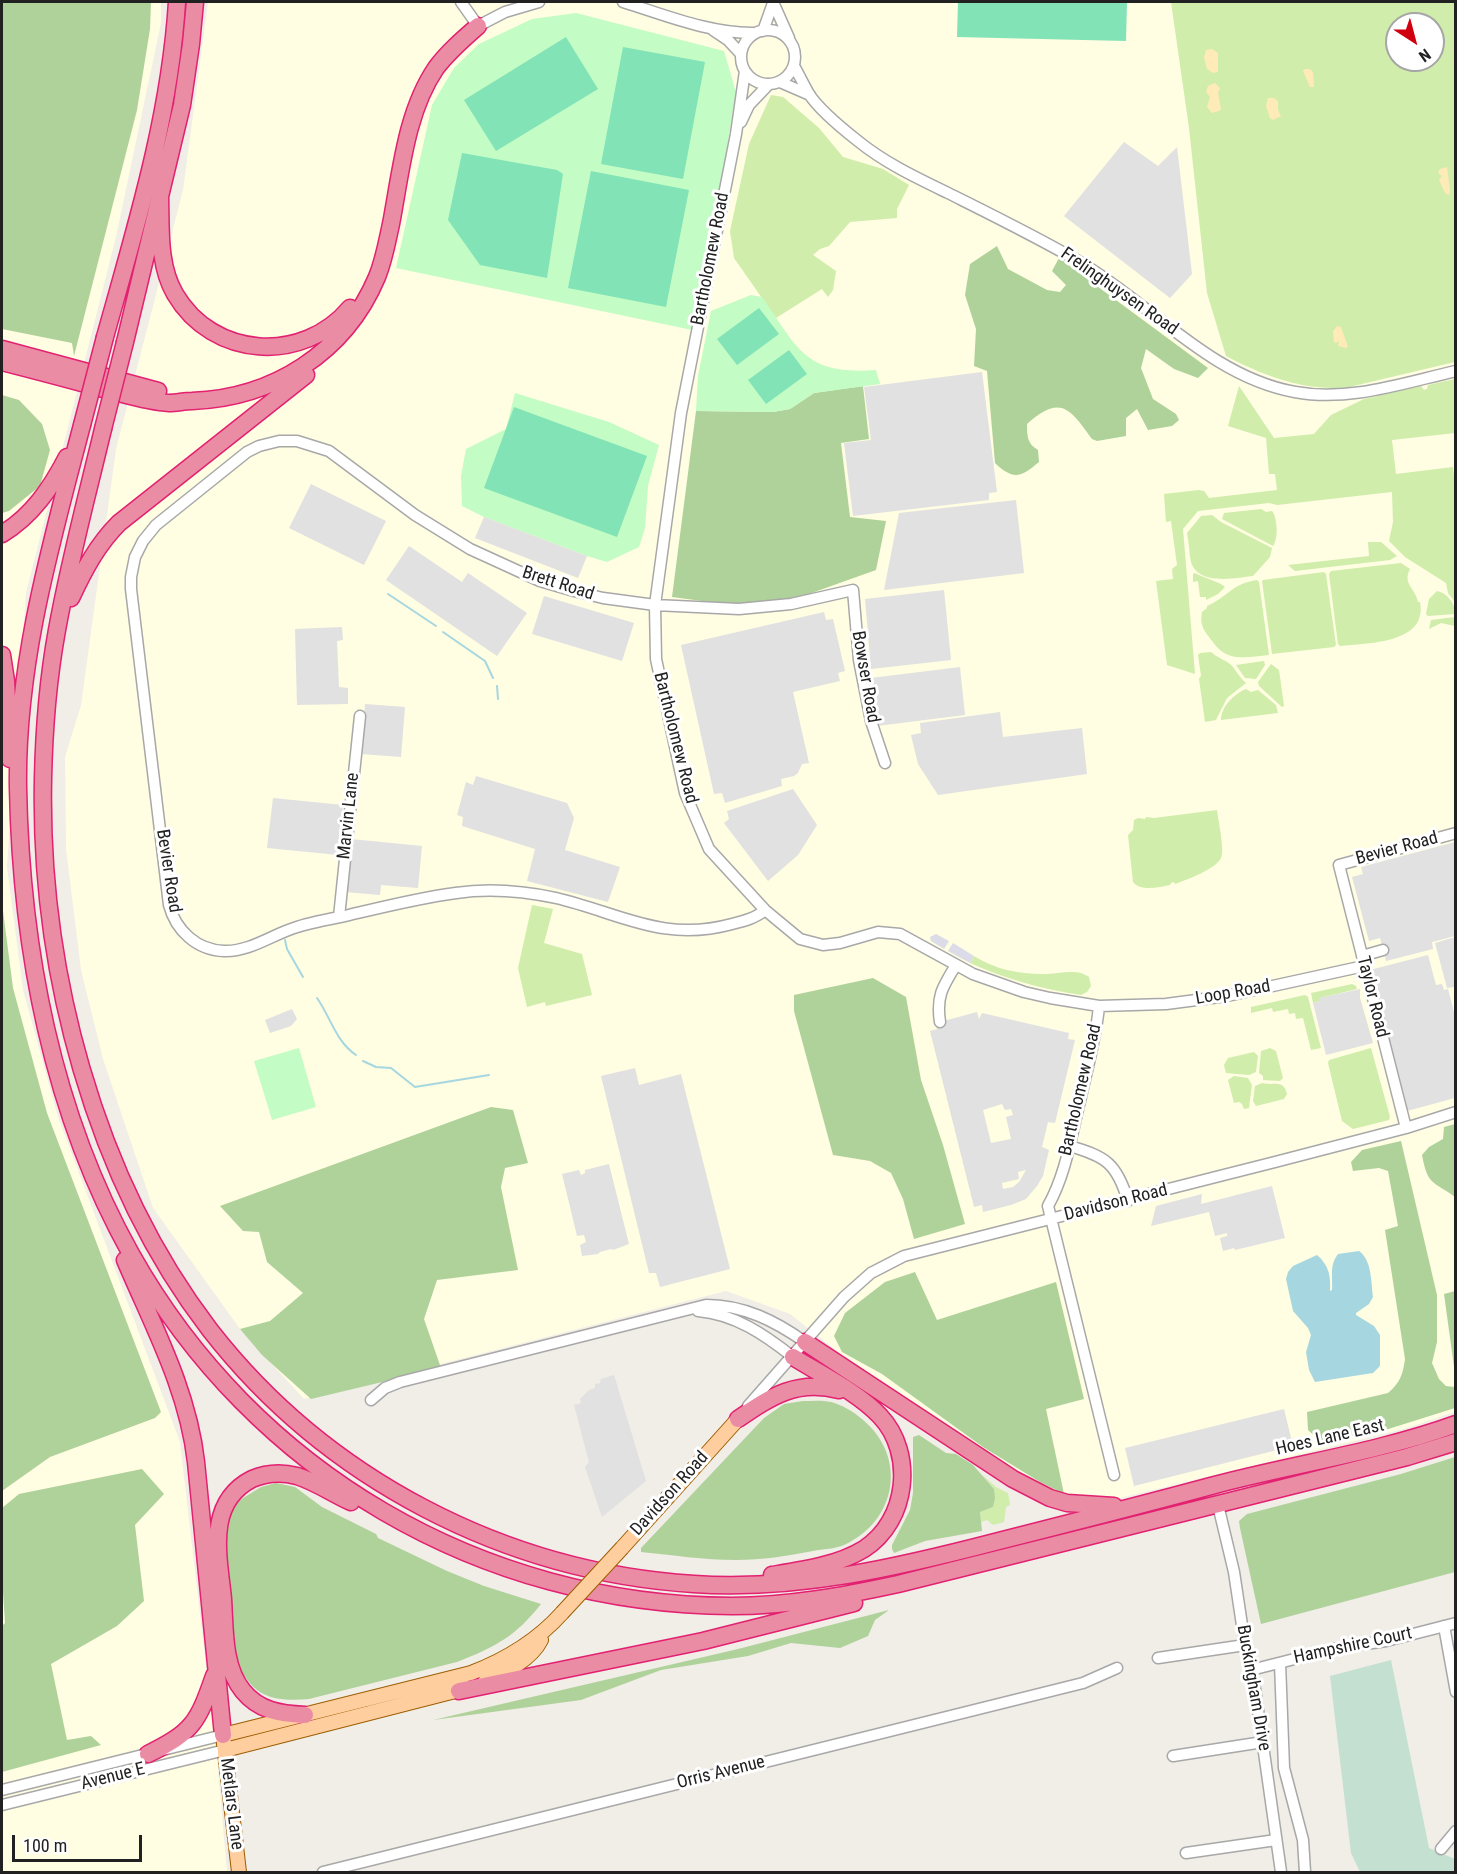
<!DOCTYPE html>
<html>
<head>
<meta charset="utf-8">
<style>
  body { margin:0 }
  #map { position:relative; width:1457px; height:1874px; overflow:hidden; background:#f1ede7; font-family:"Roboto Condensed",sans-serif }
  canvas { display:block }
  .frame { position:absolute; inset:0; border:3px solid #212121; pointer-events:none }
  .north { position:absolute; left:1385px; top:12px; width:60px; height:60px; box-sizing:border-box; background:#fff; border:2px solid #a6a6a6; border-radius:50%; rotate:144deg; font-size:16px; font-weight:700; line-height:24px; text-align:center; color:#212121 }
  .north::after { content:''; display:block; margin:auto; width:21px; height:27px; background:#d1000f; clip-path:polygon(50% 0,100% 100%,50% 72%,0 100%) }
  .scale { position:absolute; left:12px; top:1835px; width:130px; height:27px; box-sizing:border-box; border:3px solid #212121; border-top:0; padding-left:8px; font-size:18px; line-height:21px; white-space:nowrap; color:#212121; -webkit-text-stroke:4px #fff; paint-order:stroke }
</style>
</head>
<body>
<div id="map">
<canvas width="1457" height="1874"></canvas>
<div class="frame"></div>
<div class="north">N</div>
<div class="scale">100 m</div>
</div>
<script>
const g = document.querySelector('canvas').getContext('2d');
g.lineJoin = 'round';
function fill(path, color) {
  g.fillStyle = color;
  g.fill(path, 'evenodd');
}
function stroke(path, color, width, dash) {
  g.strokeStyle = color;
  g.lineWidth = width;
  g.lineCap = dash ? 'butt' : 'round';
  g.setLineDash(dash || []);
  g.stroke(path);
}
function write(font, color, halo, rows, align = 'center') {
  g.font = font + ' "Roboto Condensed",sans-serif';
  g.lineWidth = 6;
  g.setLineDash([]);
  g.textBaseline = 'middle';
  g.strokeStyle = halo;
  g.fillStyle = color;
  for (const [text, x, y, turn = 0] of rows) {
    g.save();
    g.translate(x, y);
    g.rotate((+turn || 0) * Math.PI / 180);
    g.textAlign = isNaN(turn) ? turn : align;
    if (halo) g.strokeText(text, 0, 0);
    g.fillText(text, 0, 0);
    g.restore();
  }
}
fill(new Path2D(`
  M2,2h159v21l-45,214 -90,356 -19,274 16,123 35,127 122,325 38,327 9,103h-225z
  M208,2h1247v1410l-51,17 -284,69 -35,2 -28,-6 -20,-10 -65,-41 -131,-89 -51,-40 -64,-23 -422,108 -64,-70 -87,-121 -50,-149 -22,-89 -15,-121 -1,-92 16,-52 35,-256 67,-259zM1397,24h36v36h-36z`), '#fffde2');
fill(new Path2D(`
  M1171,2h284v360l-106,25c-43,5 -85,-11 -123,-31l-19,-63 -18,-165zM1397,24h36v36h-36z
  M771,95l12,2 36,31 24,29 40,12 26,16 -12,24v9l-47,4 -21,24 -9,3 -7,6 23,16 -3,19 -5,7 -6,-8 -46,29 -42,-60 -4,-27 19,-87z
  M1455,379v54l-63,7 4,34 57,-7 1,9 2,1 -1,125 -7,-9 -2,-10 -41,-26 -16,-16 4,-19 -1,-30 -115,13 -8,-2 -71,8 -15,18 12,145 -28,-9 -11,-84 17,-2 -1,-10 5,-4 -6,-44 -5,1 -2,-28 35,-4 5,1 5,7 68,-8 -2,-16h-6l-3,-36 -38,-12 11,-40 35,52 40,-4 17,-19 33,-16 57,-13 3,4 3,-1 1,-4z
  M1261,509l5,3 6,-1c5,6 7,27 1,35l-51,-27 2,-6z
  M1212,515l9,7 51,26 -2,9 -17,19c-17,2 -55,10 -62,-14 -2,-9 -2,-20 -4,-29l14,-17z
  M1368,542h13l16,14 -7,4 -95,11 -7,-6 81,-9z
  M1401,563l9,6c-8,15 6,20 8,33h2c8,42 -53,41 -80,44l-2,-2 -9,-70 2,-3z
  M1324,572l2,2 10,71 -2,2 -62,7 -10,-73 1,-1z
  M1195,573c8,5 26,9 30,14l-7,7 -12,6v-3h-6l-2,-16 -5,1v-8z
  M1257,580l2,2 10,73c-22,2 -42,8 -56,-13 -8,-10 -14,-16 -11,-30l5,-4v-2c21,-9 24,-22 50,-26z
  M1437,591c10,2 19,13 18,23l-27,2 -2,-2 3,-15z
  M1455,617v9l-14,-3 -12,6 2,-9z
  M1211,652c6,6 16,8 22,15 4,5 7,11 13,16l-19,15 -11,22 -11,2 -6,-43 2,-3 -3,-21 2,-2z
  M1264,661l1,4 -9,14 -11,-1 -9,-13z
  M1271,664l8,6 5,36 -2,1 -23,-21 -1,-4z
  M1246,689l5,3 7,-2 18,15 2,8 -57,7c0,-13 13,-26 25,-31z
  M1217,810c1,10 8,40 4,48 -5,11 -35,22 -46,26l-1,-2 -3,1 -1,2c-11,2 -29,7 -37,-3l-5,-47 5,-5 1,-10 4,-2 7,1 1,-2 8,1z
  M532,905l21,4 -9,34 38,11 10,41 -46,11 -1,-4 -18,5 -9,-39z
  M974,956c20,13 45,18 68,18 15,1 34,-7 47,3l2,9 -4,6 -6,3c-40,-6 -75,-16 -111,-32z
  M1352,984l4,2 1,3 -37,9v3l-7,2 -2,-10z
  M1305,995l3,2 13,51 -10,2 -8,-32 -7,1 -1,-6 -6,1 -1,-5 -15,3 -1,-4 -21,5v-6z
  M1270,1048l6,3 7,27 -3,3 -17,-1v-4l-4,-3 2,-22z
  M1371,1048l19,69 -1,3 -36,9 -11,-8 -14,-58 1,-3z
  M1254,1052l4,4 -2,16 -7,3 -23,-2 -2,-8 4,-7z
  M1234,1076l14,2 4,7 -3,23 -5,1 -2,-5 -3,-2 -5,1 -6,-23z
  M1262,1083c13,3 21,-4 25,11l-3,5 -28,7 -3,-5 2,-15z
  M981,1474l15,13 12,6 2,12 -4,2 -2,15 -11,3 -6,-5 -6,2 -1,-10 13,-5 1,-18z`), '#d0edab');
fill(new Path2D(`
  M2,2h149l-1,27 -13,81 -63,246 -2,-13 -70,-14z
  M997,246l11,23 39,21 13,2 6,-7 -14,-14 7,-13 149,110 -10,10 -24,-9 -28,-20 -5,19 12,31 23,15 3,6 -7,6 -24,4 -11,-21 -11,9v18l-29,5 -5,-2c-21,-29 -31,-46 -65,-15 0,11 0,20 11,26l1,12c-18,15 -25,19 -44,1l-8,-92 -13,-5 2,-37 -11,-34 5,-31z
  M863,386l6,53 -28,4 9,74 36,4 -10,49 -84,30 -52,6 -68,-9 24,-186 77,1 17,-3 24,-16z
  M2,395l17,5 23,24 8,26 -10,36 -31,25 -7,2z
  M2,903l11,85 34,125 114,299 -6,6 -105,39 -48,34z
  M873,978l33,19 15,83 22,65 22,79 -51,15 -11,-40 -12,-26 -21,-12 -37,-6 -39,-144v-16z
  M491,1107l22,3 15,53 -23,5 -4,19 17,83 -81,10 -13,39 17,49 -130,31 -49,-44 -22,-26 30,-8 33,-28 -36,-31 -8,-30 -16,-1 -23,-25z
  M1455,1124h1l-1,73c-23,-17 -27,-11 -33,-42l7,-8 14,-8 1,-12z
  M1401,1141l36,154v47l-5,21 7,16 7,7 9,1v21l-73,23 -62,10 -12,-11 -1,-18 81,-19c12,-10 15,-19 17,-34l-20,-129 13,-4 -10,-55 -9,-3 -26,3 -2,-9 11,-12z
  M915,1272l22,48 119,-38 28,117 -38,10 18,85 -24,-12 -57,-35 -101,-73 -40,-22 -8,-16 11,-23 40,-31z
  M1455,1291h1l-1,83 -11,-80z
  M803,1401c9,0 19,-1 28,1 11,3 23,10 31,17 46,38 35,102 -18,126 -9,4 -21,4 -31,6 -26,5 -51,9 -77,9 -32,0 -64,-5 -95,-8v-4l123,-130 20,-14z
  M919,1435l27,18 10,1 17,11 21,24 1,9 -2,9 -13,5 2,19 -57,10 -31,12 -2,-4v-4l18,-35 3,-17v-56z
  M1455,1457v115l-194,52 -21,-96 -1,-7 8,-7 154,-40z
  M142,1469l22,25 -29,31 9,76 -27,25 -66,38 16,76 24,-4 10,9 -99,27v-146l3,-3 -3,-46v-69l17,-14z
  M276,1483l19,4 27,20 54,27 2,4 69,33 37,15 57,18c-26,33 -46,43 -84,58l-148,37c-37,3 -56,-2 -72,-37l-13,-127 3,-15 6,-13 10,-9 18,-11z
  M889,1610l-14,10 -7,16 -28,12 -49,-5 -43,13 -87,14 -80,30 -148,20 305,-71z`), '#afd29a');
fill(new Path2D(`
  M1391,1660l38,188 26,11v13h-95l-9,-19 -21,-177z`), '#c3e0d1');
fill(new Path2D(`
  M1212,49l6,4v19l-5,1 -6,-4 -3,-12 2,-7z
  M1305,69h5l3,3 1,15h-4l-7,-16z
  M1215,83l5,5 -2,5 3,16 -2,2 -7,2 -5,-6 3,-10 -4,-5 2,-6z
  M1268,98h6l4,3v9l3,6 -8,4 -3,-2 -4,-12z
  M1447,167l3,23 -1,5 -4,-2 -6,-13 3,-4 -4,-3 2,-4z
  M1337,326l4,1 7,20 -2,1 -8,-2 1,-5 -3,2 -2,-1 -1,-11z`), '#ffebb7');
fill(new Path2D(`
  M576,13l148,38 12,41 -39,239 -301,-63 36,-163 22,-37 25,-24 53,-25z
  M751,295l11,2c37,53 43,78 114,73l4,14 -66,9 -24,16 -17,3 -77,-1 2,-35 13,-65z
  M515,393l94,29 50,23 -11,41 -3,42 -6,19 -32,15 -20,-6 -103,-39 -22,-11 -1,-30 5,-27 40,-20z
  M299,1048l17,59 -44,13 -18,-59z`), '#c3fcc4');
fill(new Path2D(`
  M958,2h169l-1,39 -169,-4z
  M566,37l32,52 -102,62 -32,-51z
  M623,47l82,15 -22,117 -82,-15z
  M462,153l95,17 6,4 -16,104 -67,-13 -32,-45z
  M591,171l98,19 -23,117 -98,-19z
  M759,308l20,26 -42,31 -20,-26z
  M789,350l18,24 -41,30 -18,-24z
  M514,407l133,49 -30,81 -133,-49z`), '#82e3b7');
fill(new Path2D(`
  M1124,142l34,24 19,-19 15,127 -22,24 -106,-82z
  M982,372l15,120 -8,1v7l-136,16 -9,-73 27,-3 -7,-53z
  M311,484l75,37 -22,44 -75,-37z
  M1016,500l8,73 -140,17 15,-77z
  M484,517l103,39 -9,22 -103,-40z
  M409,546l53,36 6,-9 59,40 -30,43 -111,-76z
  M944,590l7,70 -80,9 -6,-70z
  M544,596l90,27 -12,38 -90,-27z
  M824,612l2,8 7,-1 12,52 -7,2 2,8 -47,11 16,71 -7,1 -4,9 -4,3 -13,3 1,7 -57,17 -3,-10 -8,1 -33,-149z
  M342,627l1,13 -6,1 2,46 9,1v16l-51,1 -2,-76z
  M960,667l5,48 -88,11 -6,-48z
  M365,704l40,3 -4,50 -40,-3z
  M1000,712l3,25 79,-9 5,46 -149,21 -20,-31 -7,-29 10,-2 -1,-10z
  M476,776l91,27 7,15 -9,32 55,17 -12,35 -81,-21 8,-32 -73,-23 1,-9 -6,-2 9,-33 7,3z
  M793,789l24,36 -19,30 -30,26 -44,-58 5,-4 -2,-8z
  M273,798l70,7 -5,50 -71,-7z
  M351,839l71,7 -4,42 -37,-3 -1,10 -35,-3z
  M1455,842v94l-23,6 1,7 -47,12 -6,-23 -11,3 -17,-64 11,-3 -2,-7z
  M1455,937h1l-1,56 -1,-6 -7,1 -12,-45z
  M1428,955l8,30 6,-1 2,6 4,-1 7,27v82l-48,13 -37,-141z
  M1360,989v9l13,45 -47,12 -13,-52 7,-2 -1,-3z
  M292,1009l5,10 -6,7 -21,7 -5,-13z
  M977,1012l2,7 3,-6 87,20 -1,6 7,1 -20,83 -7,-1 -6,25 7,3 -6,26 -6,10 -11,13 -15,6 -28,7 -1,-7 -8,2 -44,-176 7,-2 -1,-6zM1002,1104l3,6 6,-1 2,6 -7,2 5,22 -20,4 -8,-33zM1026,1170l-7,12 -6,5 -10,2 -1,-6 17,-4 -1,-7z
  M635,1068l4,17 42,-11 49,195 -70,18 -4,-14h-7l-48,-197z
  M609,1164l20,80 -16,6 -2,-1 -11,3 -2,2 -16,2 -2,-11 6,-3 -2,-7 -7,1 -15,-62 17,-4 2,5 4,-2v-3z
  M1272,1186l13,52 -50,12 -1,-2 -11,3 -3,-13 7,-2v-3l-12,3 -6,-24 -58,14 5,-20 46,-12 -1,10z
  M614,1375l32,106 -44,36 -17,-50 4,-5 -15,-57 7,-2 -1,-4 9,-9 6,-2v-4l5,-1 1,-4z
  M1284,1409l9,37 -159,40 -9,-38z`), '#e1e1e1');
fill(new Path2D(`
  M936,934l13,7 -5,8 -13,-8 -1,-4z
  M953,943l21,13 -4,7 -22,-12z`), '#dbdce7');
fill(new Path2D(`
  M1359,1251c13,9 12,31 14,46l-4,7 -13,9v2l18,11 6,9v31l-7,7 -58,9 -6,-12 -3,-18 5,-17 -3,-7 -15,-17 -7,-32 2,-7 5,-6 24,-11c12,10 14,22 13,36l2,-1c1,-13 -3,-25 6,-36z`), '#a6d7e0');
stroke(new Path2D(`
  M388,594l48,32
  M443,632l42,29 8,17
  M497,686l1,13
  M285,940l2,9 16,28
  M317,998c13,18 19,44 39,57
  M363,1061l13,6 15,1 24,19 74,-12`), '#a6d7e0', 2);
const minor = new Path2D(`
  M461,2l17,24 27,-14 34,-10
  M623,2c42,13 88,32 132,31
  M773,2l16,36
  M713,30l15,10 13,14
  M741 57a27 27 0 1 1 54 0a27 27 0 1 1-54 0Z
  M763,31l10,-28
  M794,66c5,9 10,19 15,28 9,14 35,36 49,47 27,22 59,37 90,52 44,22 89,44 132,69 71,42 131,115 215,130 54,10 108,-9 161,-21
  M745,71l-9,63 -55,279 -26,192 1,54 29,134 24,56 56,61 35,29 23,6 17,-2 38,-11 22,2 73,40 51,18 26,6 49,8 67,-2 61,-8 137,-30
  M780,82l30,13
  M741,122l8,-17 20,-21
  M765,910c-9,8 -21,11 -33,14 -69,19 -112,-11 -176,-26 -33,-7 -67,-10 -100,-5 -38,5 -73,14 -111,23 -16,3 -32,6 -48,11 -24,7 -47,25 -73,24 -27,-1 -48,-20 -55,-46l-38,-316v-12l4,-20 8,-16 13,-16 91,-73 12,-6 20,-5h18l32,10 86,64 55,34 70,32 34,10 29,7 52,7 84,4 52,-5 62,-14 6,70 12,61 14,42
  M339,917l21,-201
  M1362,956l21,-6
  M1099,1006c-3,33 -12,63 -19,95 -9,36 -14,73 -32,105l66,269
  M940,1022c-4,-26 3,-36 16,-57
  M1406,1128l-67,-263 117,-32
  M1069,1146c37,10 48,18 59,55
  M698,1311c37,3 67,24 95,46
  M371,1400l14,-12 15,-6 306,-77c38,0 69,16 99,37
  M748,1406l96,-109 27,-24 33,-17 371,-94 131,-34 50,-16
  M1218,1505l16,67 11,73 10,44 26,183
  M1444,1626l12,66
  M1158,1658l87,-13
  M1280,1663l4,105 19,72 2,32
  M1251,1670l87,-22 48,-7 70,-18
  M1173,1756l90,-14
  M2,1790l221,-55
  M2,1805l223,-55
  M1441,1849l15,-18
  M1186,1853l90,-13
  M323,1872l760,-189 34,-15`);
const major = new Path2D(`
  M622,1548l116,-129
  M485,1682c19,-9 46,-22 56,-42
  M225,1750l242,-62
  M239,1872l-16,-137 248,-62c34,-13 66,-32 91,-60`);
const highway = new Path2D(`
  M160,196c1,32 -2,69 15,98 38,65 128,70 175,14
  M105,337c31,-111 65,-221 72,-335
  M125,342l57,-237 9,-61 4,-42
  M2,349l156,42
  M2,362c35,9 70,18 105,28 20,5 42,12 62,13 8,0 15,-2 23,-2 81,-3 153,-48 185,-124 7,-17 10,-35 14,-53 10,-52 15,-112 45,-156 12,-16 27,-29 42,-42
  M82,425c-31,119 -66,239 -64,363 3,160 34,325 113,466 123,219 351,351 601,352 56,0 111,-10 166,-22l509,-127 49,-15
  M103,429c-16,67 -34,134 -46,201 -9,49 -13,99 -14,149 -4,189 51,400 167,551 116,149 295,242 484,254 104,7 205,-17 305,-43 71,-18 142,-36 212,-55 81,-22 165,-33 245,-62
  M2,534c30,-18 49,-46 65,-77
  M71,598c13,-28 26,-53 48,-75l187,-148
  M2,655l4,26 4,78
  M125,1260c28,66 63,130 71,202l27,273
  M805,1342l208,137 37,19 17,5 47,3
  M738,1419c34,-23 59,-40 101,-29
  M772,1575c31,-5 66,-10 92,-26 44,-28 51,-96 16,-133 -20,-22 -61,-43 -87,-59
  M459,1691l244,-50 151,-38
  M305,1715c-24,-1 -46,-4 -62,-24 -20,-24 -18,-62 -20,-92 -4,-42 -18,-96 29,-120 14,-6 30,-7 45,-3 19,6 36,18 54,26
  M148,1754c45,-22 50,-32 66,-78`);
stroke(minor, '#a8a8a8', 13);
stroke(major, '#9d5e00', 16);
stroke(highway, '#e22171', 19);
stroke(minor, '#fff', 10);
stroke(major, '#ffce9e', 14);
stroke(highway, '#eb8ca5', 16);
const majorBridge = new Path2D(`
  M562,1613l60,-65`);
const highwayBridge = new Path2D(`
  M82,425l23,-88
  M103,429l22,-87`);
stroke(majorBridge, '#9d5e00', 16, []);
stroke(highwayBridge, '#e22171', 19, []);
stroke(majorBridge, '#ffce9e', 14);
stroke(highwayBridge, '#eb8ca5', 16);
write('18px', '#212121', '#fff', [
  ["Bartholomew Road",711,259,-79],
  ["Frelinghuysen Road",1119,292,35],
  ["Brett Road",558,584,18],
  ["Bowser Road",865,677,80],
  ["Bartholomew Road",675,738,76],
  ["Marvin Lane",349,816,-84],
  ["Bevier Road",1397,849,-15],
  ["Bevier Road",168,871,81],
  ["Loop Road",1233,993,-10],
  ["Taylor Road",1372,997,76],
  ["Bartholomew Road",1081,1090,-77],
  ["Davidson Road",1116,1203,-14],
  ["Hoes Lane East",1330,1438,-13],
  ["Davidson Road",670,1494,-48],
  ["Hampshire Court",1353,1646,-12],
  ["Buckingham Drive",1253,1688,80],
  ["Orris Avenue",721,1773,-14],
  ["Avenue E",113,1777,-14],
  ["Metlars Lane",231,1804,83]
]);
</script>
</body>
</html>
